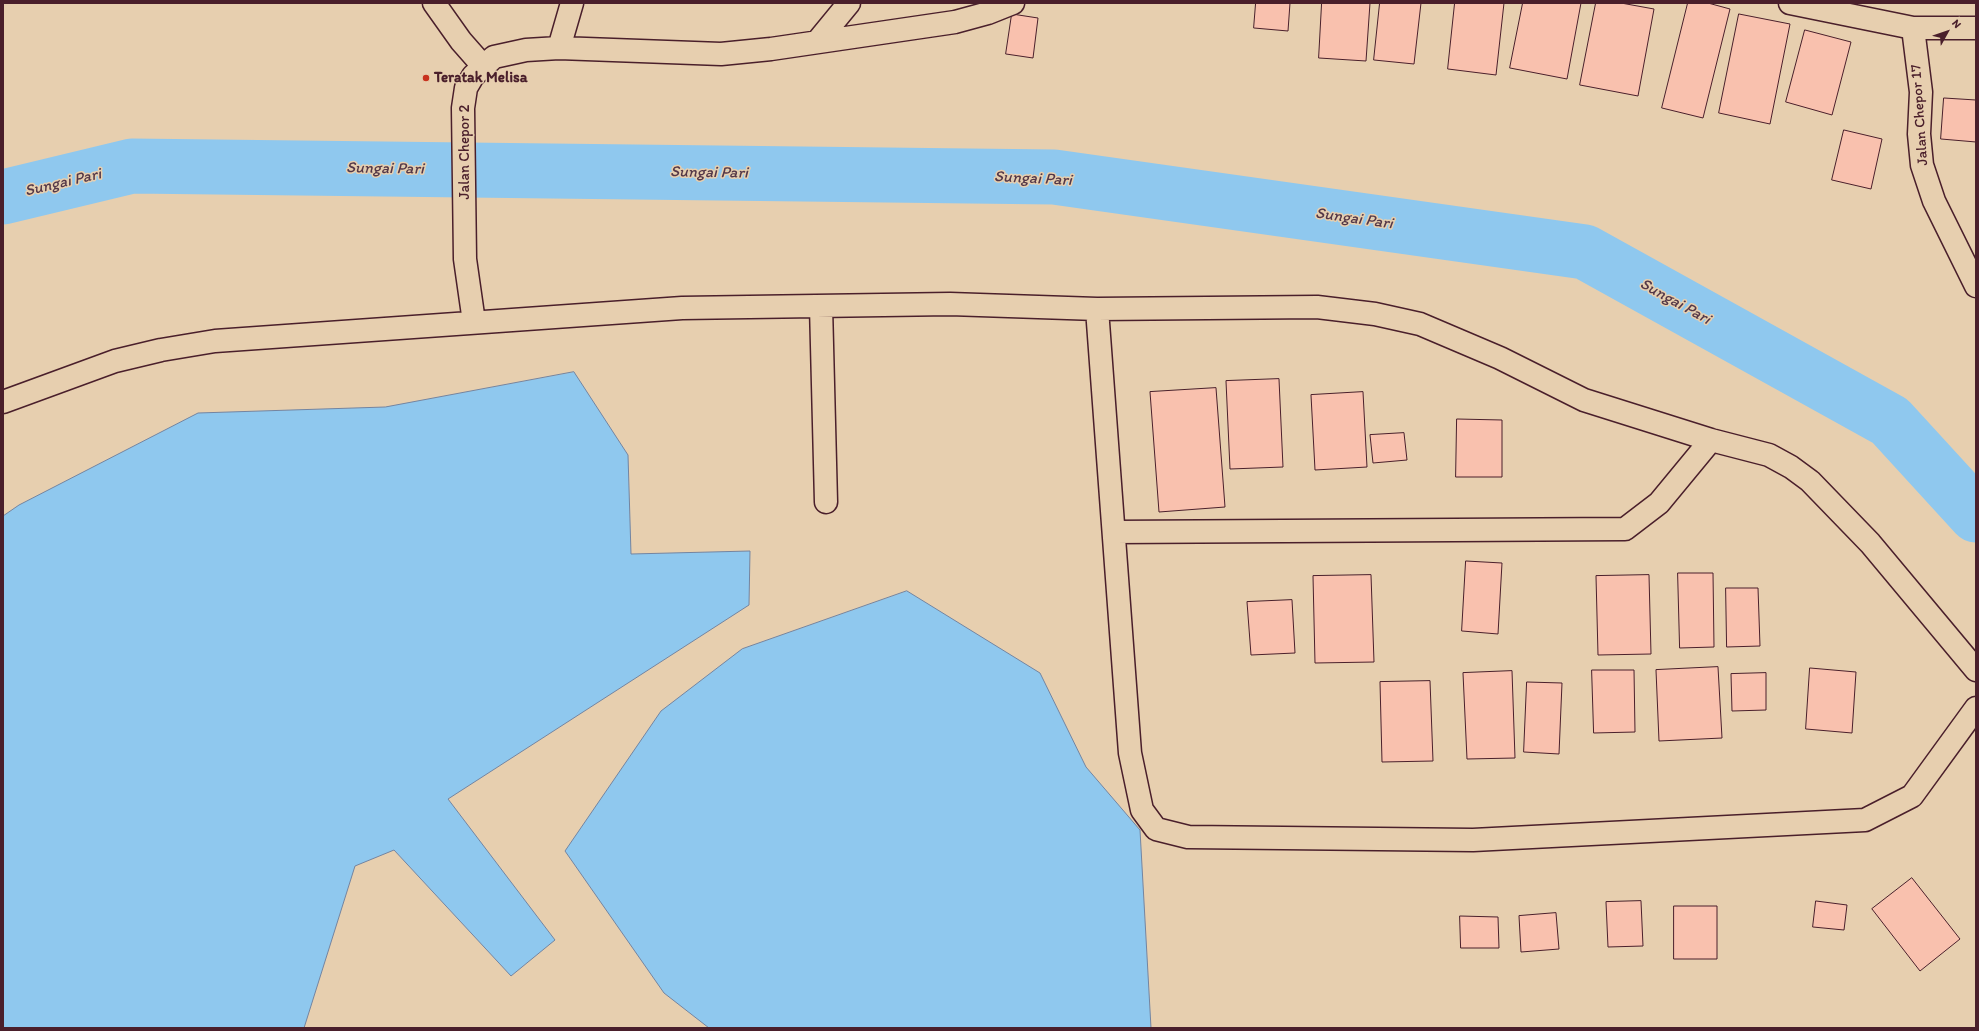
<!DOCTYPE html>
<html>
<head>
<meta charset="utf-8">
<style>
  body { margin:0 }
  #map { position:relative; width:1979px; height:1031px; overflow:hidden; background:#e7cfaf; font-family:Itim,sans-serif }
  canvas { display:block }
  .frame { position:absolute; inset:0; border:4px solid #4a1f2b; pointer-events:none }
  .north { position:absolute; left:1927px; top:12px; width:40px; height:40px; -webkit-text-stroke:3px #e7cfaf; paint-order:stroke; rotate:50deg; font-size:11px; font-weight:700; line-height:16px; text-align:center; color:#4a1f2b }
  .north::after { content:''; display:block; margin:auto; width:14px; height:18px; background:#4a1f2b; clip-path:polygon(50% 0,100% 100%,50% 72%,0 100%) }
</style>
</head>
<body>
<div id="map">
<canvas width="1979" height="1031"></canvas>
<div class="frame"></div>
<div class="north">N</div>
</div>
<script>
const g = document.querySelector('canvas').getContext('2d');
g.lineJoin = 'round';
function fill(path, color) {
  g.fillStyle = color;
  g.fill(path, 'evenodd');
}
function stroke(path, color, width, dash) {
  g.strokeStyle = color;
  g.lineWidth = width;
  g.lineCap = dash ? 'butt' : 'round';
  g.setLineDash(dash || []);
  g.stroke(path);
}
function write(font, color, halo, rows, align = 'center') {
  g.font = font + ' Itim,sans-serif';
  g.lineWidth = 3;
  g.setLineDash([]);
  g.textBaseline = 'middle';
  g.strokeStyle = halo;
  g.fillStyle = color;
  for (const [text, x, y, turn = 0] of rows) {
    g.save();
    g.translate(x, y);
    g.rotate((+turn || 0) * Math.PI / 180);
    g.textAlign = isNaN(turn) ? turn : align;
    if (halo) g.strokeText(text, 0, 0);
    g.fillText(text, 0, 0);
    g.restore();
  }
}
const water = new Path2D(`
  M574,372l54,83 3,99 119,-3 -1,54 -301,194 107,141 -44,36 -117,-126 -39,16 -51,162h-301v-512l16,-11 179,-92 187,-6z
  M907,591l133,82 46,94 54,63 11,198h-442l-45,-35 -99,-142 96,-140 81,-62z`);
fill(water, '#8fc8ee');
stroke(water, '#7384a0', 1);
stroke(new Path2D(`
  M3,197l129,-31 922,11 531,75 305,169 86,94`), '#8fc8ee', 55);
const building = new Path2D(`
  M1256,3h34l-2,28 -34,-3z
  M1322,3h48l-4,58 -47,-3z
  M1380,3h41l-7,61 -40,-4z
  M1455,3h49l-8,72 -48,-6z
  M1523,3h58l-14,76 -57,-11z
  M1596,3h25l33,6 -16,87 -58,-11z
  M1688,3h20l22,6 -27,109 -41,-10z
  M1012,14l26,4 -5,40 -27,-4z
  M1739,14l51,10 -20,100 -51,-11z
  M1805,30l46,12 -19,73 -46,-13z
  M1944,98l32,2v42l-35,-3z
  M1844,130l38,9 -11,50 -39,-9z
  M1279,379l4,88 -53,2 -4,-88z
  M1216,388l9,119 -66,5 -9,-120z
  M1363,392l4,75 -52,3 -4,-75z
  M1457,419l45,1v57h-46z
  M1404,433l3,27 -34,3 -3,-28z
  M1466,561l36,2 -4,71 -36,-3z
  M1678,573h35l1,74 -34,1z
  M1371,575l3,87 -59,1 -2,-87z
  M1649,575l2,79 -53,1 -2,-79z
  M1726,588h32l2,58 -33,1z
  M1292,600l3,53 -44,2 -4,-53z
  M1718,667l4,71 -63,3 -3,-71z
  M1810,668l46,4 -4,61 -46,-4z
  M1592,670h42l1,62 -41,1z
  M1512,671l3,87 -48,1 -4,-86z
  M1766,673v37l-34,1 -1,-37z
  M1430,681l3,80 -51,1 -2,-80z
  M1527,682l35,1 -3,71 -35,-2z
  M1912,878l48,61 -40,32 -48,-62z
  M1641,901l2,45 -35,1 -2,-45z
  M1816,901l31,4 -3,25 -31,-3z
  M1674,906h43v53h-43z
  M1556,913l3,36 -38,3 -2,-36z
  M1460,916l38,1 1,31h-38z`);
fill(building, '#f9c1ae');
stroke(building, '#4a1f2b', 1);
const minor = new Path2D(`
  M434,3l27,38 22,25
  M1790,3l123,25h63
  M1913,28l8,64 -2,42 3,31 12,36 42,85
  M817,42l32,-39
  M559,48l13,-45
  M821,306l5,196
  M1097,309l33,444 12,57 14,19 32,8 285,3 392,-20 47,-24 64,-88
  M474,322l-9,-63 -2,-151 3,-20 7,-12 21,-19 32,-7 33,-2 162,6 50,-5 184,-27 33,-9 25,-10
  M3,402l112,-41 46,-11 54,-9 467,-33 268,-4 147,5 220,-2 58,7 45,10 80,34 84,42 127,40 58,15 22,12 19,14 60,62 106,127
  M1114,532l511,-3 34,-26 52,-63`);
stroke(minor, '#4a1f2b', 25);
stroke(minor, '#e7cfaf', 22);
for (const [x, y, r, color] of [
  [426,78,4,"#c8321e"]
]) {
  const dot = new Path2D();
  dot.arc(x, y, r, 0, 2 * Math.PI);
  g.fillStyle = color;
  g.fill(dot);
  stroke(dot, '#e7cfaf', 1.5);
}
write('bold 15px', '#4a1f2b', '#e7cfaf', [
  ["Teratak Melisa",434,78]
], 'left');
write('15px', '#4a1f2b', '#e7cfaf', [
  ["Jalan Chepor 17",1920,115,-94],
  ["Jalan Chepor 2",465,152,-90]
]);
write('italic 16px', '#543848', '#e7cfaf', [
  ["Sungai Pari",385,169,1],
  ["Sungai Pari",709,173,1],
  ["Sungai Pari",1033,179,3],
  ["Sungai Pari",63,183,-13],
  ["Sungai Pari",1354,219,8],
  ["Sungai Pari",1675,302,29]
]);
</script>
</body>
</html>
